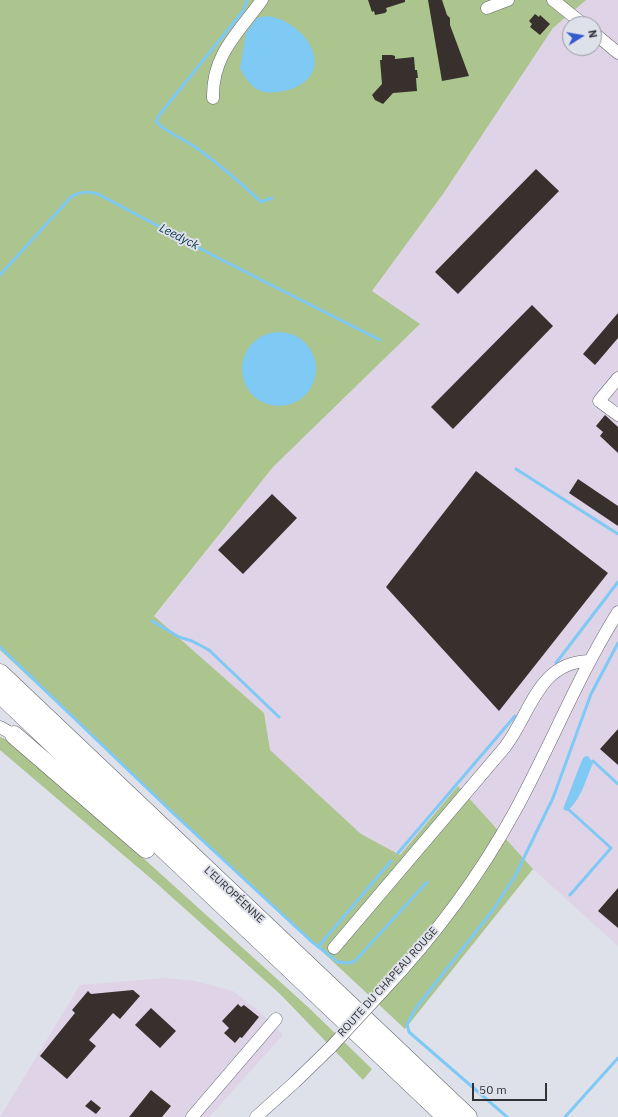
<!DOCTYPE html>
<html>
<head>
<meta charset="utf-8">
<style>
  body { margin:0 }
  #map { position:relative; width:618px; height:1117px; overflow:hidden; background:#dee1ea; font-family:"IBM Plex Sans",sans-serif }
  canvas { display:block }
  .north { position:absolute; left:562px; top:16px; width:40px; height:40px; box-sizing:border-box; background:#dee1ea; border:1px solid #989ba2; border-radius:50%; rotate:79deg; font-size:11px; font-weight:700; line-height:16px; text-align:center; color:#303235 }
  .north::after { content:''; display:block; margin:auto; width:14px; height:18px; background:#345bcb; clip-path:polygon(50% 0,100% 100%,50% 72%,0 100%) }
  .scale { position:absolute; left:472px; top:1083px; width:75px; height:18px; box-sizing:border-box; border:2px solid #303235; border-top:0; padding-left:5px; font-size:12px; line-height:14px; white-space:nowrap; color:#303235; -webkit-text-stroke:3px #dee1ea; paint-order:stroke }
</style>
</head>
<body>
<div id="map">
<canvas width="618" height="1117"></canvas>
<div class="north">N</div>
<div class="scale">50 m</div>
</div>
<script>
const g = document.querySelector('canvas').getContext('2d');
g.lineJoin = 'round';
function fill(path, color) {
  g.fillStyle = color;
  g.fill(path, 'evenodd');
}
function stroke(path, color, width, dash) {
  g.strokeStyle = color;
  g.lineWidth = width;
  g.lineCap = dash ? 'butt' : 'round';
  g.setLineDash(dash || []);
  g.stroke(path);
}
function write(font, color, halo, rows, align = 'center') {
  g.font = font + ' "IBM Plex Sans",sans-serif';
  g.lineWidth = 4;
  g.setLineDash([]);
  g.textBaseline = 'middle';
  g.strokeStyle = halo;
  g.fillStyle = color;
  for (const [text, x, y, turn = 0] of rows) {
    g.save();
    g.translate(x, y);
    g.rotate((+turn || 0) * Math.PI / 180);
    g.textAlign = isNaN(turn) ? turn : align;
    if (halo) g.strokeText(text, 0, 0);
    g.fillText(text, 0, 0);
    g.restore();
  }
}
fill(new Path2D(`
  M586,0h32v946l-85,-77 -75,-83 -58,69 -39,-21 -92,-84 -5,-37 -110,-96 119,-150 147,-143 -48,-33 71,-97 110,-166zM570,24h24v24h-24z
  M167,978l28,3 38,10 28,22 22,22 -74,82h-209l80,-132z`), '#ded3e7');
fill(new Path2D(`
  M0,0h586l-33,28 -110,166 -71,97 48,33 -147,143 -119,149 110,97 6,37 91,84 39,21 58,-69 75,83 -128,160 -405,-379z
  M0,737l10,4 28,22 270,244 64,62 -9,11 -83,-86 -125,-112 -155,-132z`), '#acc48e');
fill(new Path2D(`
  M267,16c13,1 26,9 35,18 20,22 17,47 -14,56 -8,2 -19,4 -27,1 -10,-3 -16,-14 -21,-22l6,-36 11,-15z
  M242 369a37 37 0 1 1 74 0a37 37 0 1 1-74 0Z
  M588,756l5,7c-7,16 -12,37 -26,48l-4,-2 19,-49 2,-3z`), '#7fc9f5');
stroke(new Path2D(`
  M247,0l-4,11 -83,103 -4,8c13,12 28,17 42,27 22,16 43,34 63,53l11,-4
  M0,275l71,-78c9,-6 17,-6 27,-3l120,64 162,82
  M516,469l102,65
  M152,621l27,16 13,4 17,9 70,67
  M0,647l174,167 137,127 27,21 11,1 6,-2 72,-79
  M556,663l62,-81
  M593,761l25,23
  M568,809l43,39 -41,47
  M398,853l117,-137
  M318,947l73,-86
  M507,1117l-98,-85 -2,-8 9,-16 77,-98 22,-34 38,-78 38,-104 27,-51
  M565,1117l53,-59`), '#7fc9f5', 3);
fill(new Path2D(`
  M368,0h37v2l-19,6 1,3 -2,2 -10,2 -1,-4 -2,1z
  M428,0h14l5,15 3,3v7l19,51 -27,5z
  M535,14l4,3 1,-2 10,9 -10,11 -10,-8 2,-3 -3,-3z
  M382,55h10l3,1v3l19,-2 1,13h2l1,8h-2l1,13 -24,2 -10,11 -8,-4 -3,-5 10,-11 -2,-24h2z
  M536,169l23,22 -101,103 -23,-22z
  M532,305l21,21 -100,103 -22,-22z
  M618,313v25l-23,27 -12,-11z
  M605,415l13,12v26l-18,-17 3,-4 -7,-6z
  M476,471l132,102 -109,138 -113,-124z
  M578,479l40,27v20l-49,-33z
  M272,494l25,24 -54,56 -25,-24z
  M618,729v36l-18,-16z
  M618,888v40l-20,-17z
  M133,990l7,6 -20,23 -7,-6 -24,27 7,6 -29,33 -27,-23 35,-43 -3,-3 16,-19 3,3z
  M238,1004l3,3 3,-2 15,12 -17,21 -2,-1 -5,6 -11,-10 5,-5 -7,-7z
  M151,1008l25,23 -16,17 -25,-23z
  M151,1090l20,16 -9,11h-33z
  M91,1100l10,8 -5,6 -11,-8z`), '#37302c');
const minor = new Path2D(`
  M553,0l30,24
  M487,8l21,-8
  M594,33l24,20
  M213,98c-1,-43 25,-65 49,-98
  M618,378l-19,23 19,14
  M0,727l14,8
  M334,948l171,-201c26,-34 33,-85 84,-86
  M381,993c52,-55 98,-116 134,-182 36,-66 63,-135 103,-199
  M192,1117l84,-98
  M256,1117l39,-35 36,-35`);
const highway = new Path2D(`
  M0,673l468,444
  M0,694l446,423
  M14,735l132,114`);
stroke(minor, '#64686f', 13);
stroke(highway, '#64686f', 19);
stroke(minor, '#fff', 12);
stroke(highway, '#fff', 18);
const minorBridge = new Path2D(`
  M331,1047l50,-54`);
stroke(minorBridge, '#64686f', 13, []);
stroke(minorBridge, '#fff', 12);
write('11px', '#303235', '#dee1ea', [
  ["L'EUROPÉENNE",234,895,43],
  ["ROUTE DU CHAPEAU ROUGE",388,982,-48]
]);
write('italic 12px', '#043147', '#dee1ea', [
  ["Leedyck",179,237,27]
]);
</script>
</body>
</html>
